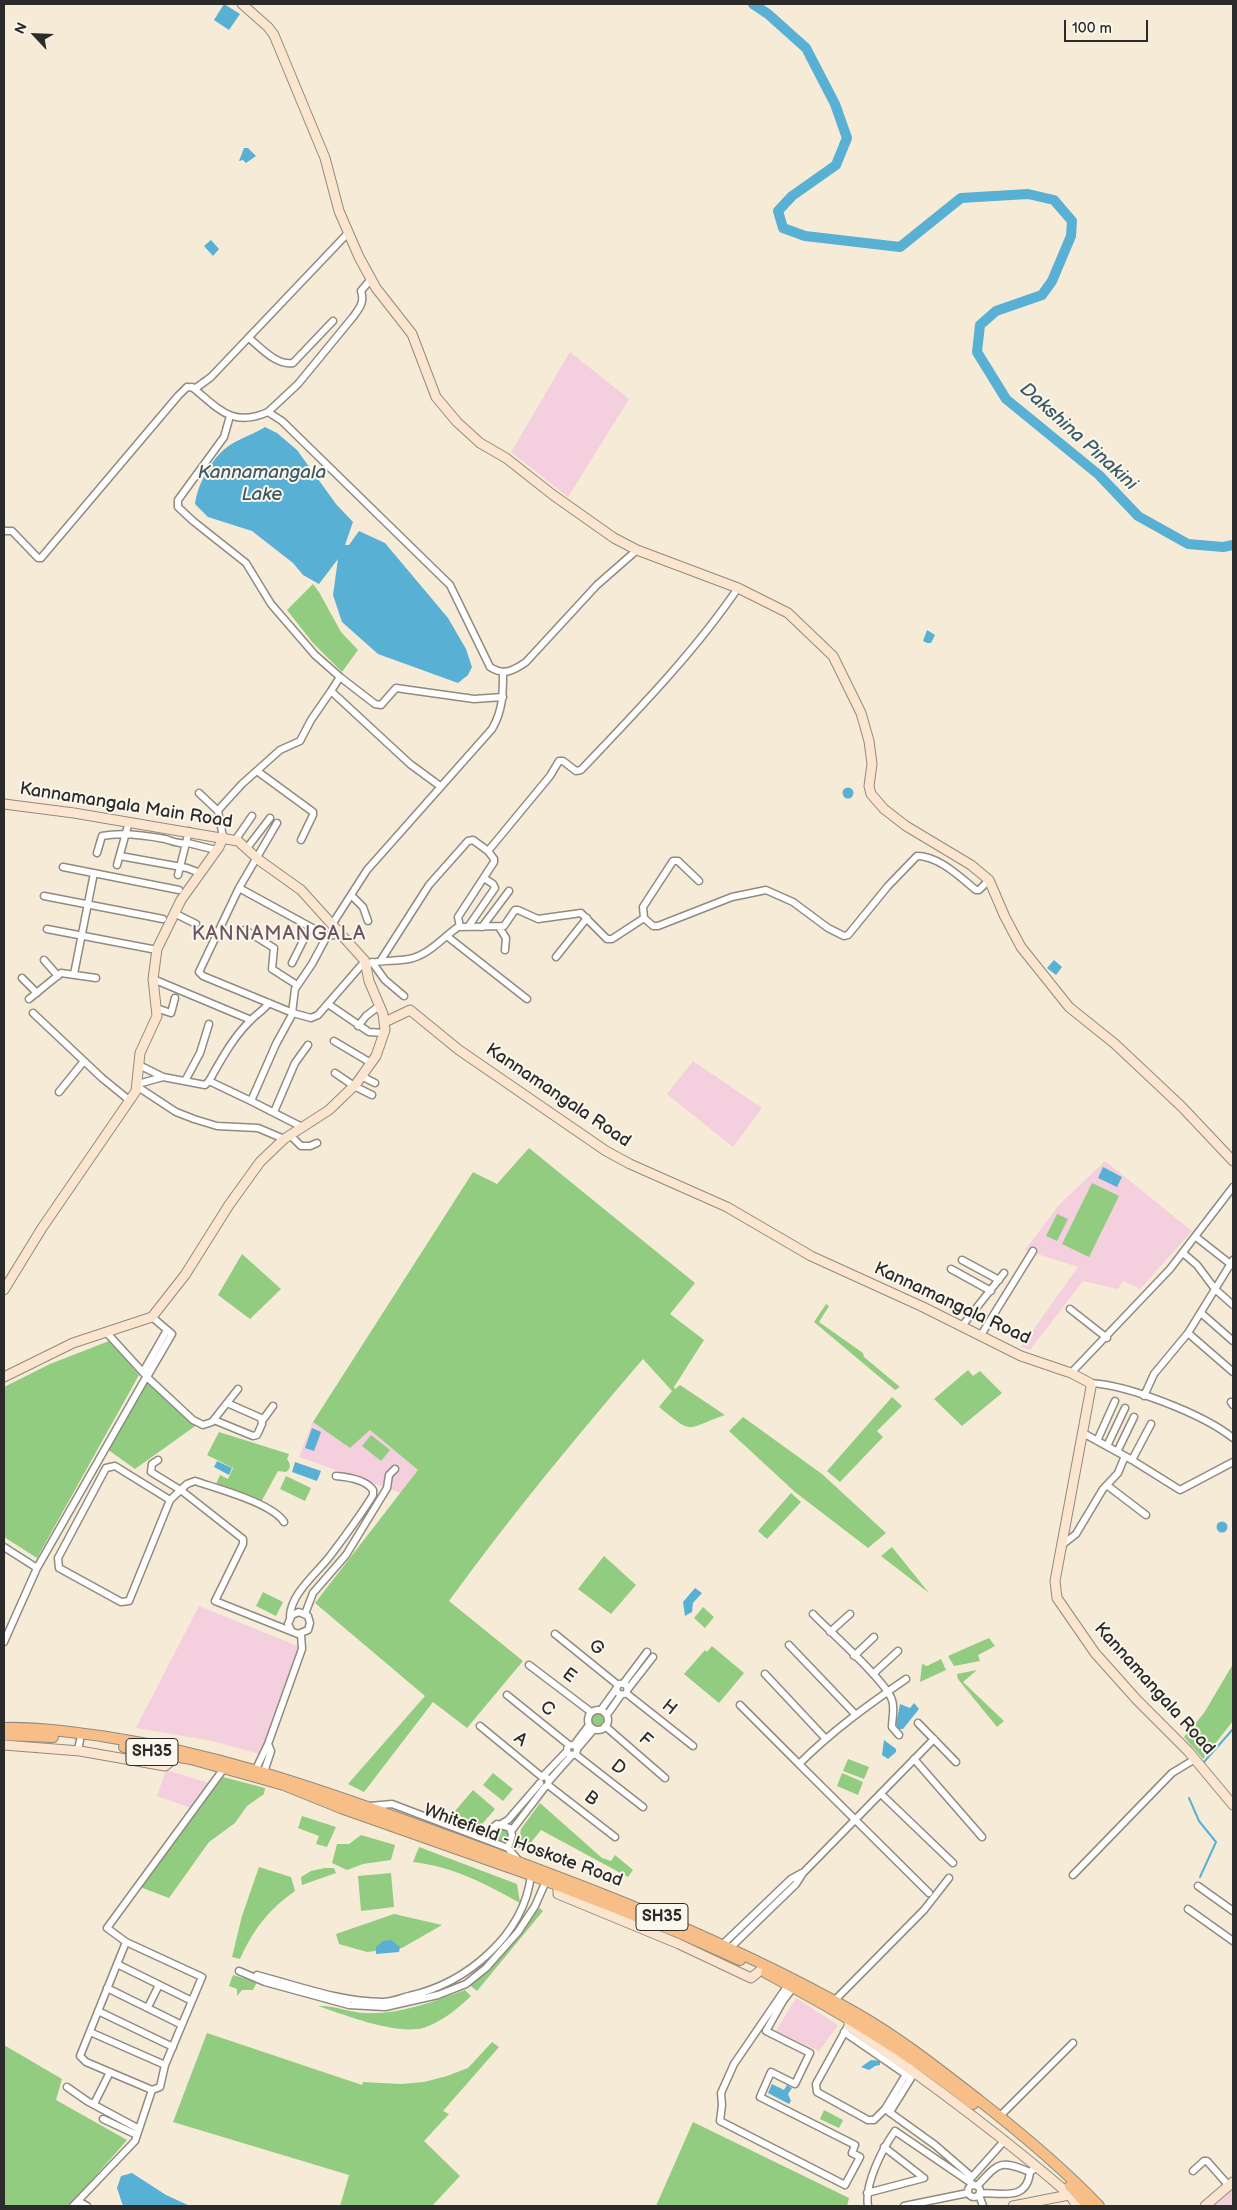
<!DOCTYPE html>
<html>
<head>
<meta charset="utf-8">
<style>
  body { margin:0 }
  #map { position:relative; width:1237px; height:2210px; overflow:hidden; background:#f6ebd6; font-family:"Balsamiq Sans",sans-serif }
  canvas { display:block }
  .frame { position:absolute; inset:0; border:5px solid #2b2b2b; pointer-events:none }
  .north { position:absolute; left:10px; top:10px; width:50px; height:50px; -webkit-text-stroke:4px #fbf7ec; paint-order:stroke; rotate:295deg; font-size:14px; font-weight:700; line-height:20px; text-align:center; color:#2b2b2b }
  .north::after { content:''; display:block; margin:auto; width:18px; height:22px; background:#2b2b2b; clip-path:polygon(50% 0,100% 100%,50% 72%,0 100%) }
  .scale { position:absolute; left:1064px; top:20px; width:84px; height:22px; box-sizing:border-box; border:2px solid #2b2b2b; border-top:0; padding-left:6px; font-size:15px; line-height:18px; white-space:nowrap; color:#2b2b2b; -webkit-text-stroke:4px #fbf7ec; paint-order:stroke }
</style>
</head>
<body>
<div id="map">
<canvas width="1237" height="2210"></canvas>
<div class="frame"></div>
<div class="north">N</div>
<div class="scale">100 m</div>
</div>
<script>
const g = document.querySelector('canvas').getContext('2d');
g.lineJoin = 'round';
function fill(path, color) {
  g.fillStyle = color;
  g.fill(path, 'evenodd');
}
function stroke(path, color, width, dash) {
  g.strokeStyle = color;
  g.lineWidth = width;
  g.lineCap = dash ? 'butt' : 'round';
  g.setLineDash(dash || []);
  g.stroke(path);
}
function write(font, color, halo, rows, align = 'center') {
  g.font = font + ' "Balsamiq Sans",sans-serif';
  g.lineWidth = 4;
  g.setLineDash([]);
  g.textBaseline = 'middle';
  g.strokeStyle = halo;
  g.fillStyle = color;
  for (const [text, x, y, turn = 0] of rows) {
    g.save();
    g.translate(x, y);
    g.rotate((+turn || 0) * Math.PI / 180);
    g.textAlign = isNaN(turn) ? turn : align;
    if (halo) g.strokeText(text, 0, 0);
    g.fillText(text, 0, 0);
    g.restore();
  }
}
fill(new Path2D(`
  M570,352l59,47 -61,98 -57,-45z
  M693,1061l69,47 -29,39 -66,-53z
  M1105,1161l87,70 -52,58 -17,-8 -5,8 -35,-8 -53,69 -9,-3 57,-80 -53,-17 34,-45z
  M313,1421l57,9 48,40 -17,23 -102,-36z
  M199,1606l101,41 -40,107 -48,-13 -76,-13z
  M166,1770l43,13 -18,25 -34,-12z
  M796,1998l42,27 -19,26 -43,-20z
  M1233,2188v18h-21z`), '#f4cfde');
fill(new Path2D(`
  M313,584l6,8 22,40 17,18 -16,22 -29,-29 -26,-33z
  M529,1148l166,135 -25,31 34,26 -30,47 1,2 5,-4 45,30c-41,14 -30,21 -66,-8l13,-16 -29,-32c-67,78 -133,158 -194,242l74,60 -56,67 -34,-26 -69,90 -16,-8 77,-88 -110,-93 103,-133 -48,-40 -20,18 -37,-26 160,-250 24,12z
  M1092,1183l27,13 -30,61 -27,-13z
  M1057,1214l11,5 -11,22 -11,-5z
  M242,1254l39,35 -31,30 -32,-24z
  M826,1304l3,2 -10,16 44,31 1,4 36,30 -5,3 -81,-68z
  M109,1341l30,34 -102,183 -33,-21v-150l46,-23z
  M968,1370l5,6 7,-5 22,22 -40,33 -28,-27z
  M148,1381l50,43 -63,45 -28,-20z
  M892,1397l10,9 -25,25 6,6 -43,45 -13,-11z
  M743,1417l79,57 64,59 -18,15 -73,-56 -66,-61z
  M219,1432l70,22 -2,5c4,5 4,10 -1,13l-8,-1 -17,31 -45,-18 4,-9 8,4 5,-11 -26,-13z
  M371,1435l19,15 -9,11 -19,-15z
  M286,1476l25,12 -6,13 -25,-12z
  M791,1493l10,9 -34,37 -9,-8z
  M892,1547l37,46 -48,-37z
  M604,1556l32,29 -25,29 -33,-25z
  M263,1592l20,10 -7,14 -20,-10z
  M703,1607l11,10 -9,11 -11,-10z
  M989,1638l6,8 -17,9 2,6 -26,5 -6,-10z
  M712,1646l32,27 -25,30 -35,-29 21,-24 2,2z
  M941,1659l5,11 -26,12 2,-18 5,2z
  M1233,1664v57l-30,38 -19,-22 20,-24z
  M977,1670l-14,12 41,39 -7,6 -39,-48 -1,-5z
  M591 1720a7 7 0 1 1 14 0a7 7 0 1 1-14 0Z
  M848,1759l21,8 -5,12 -21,-8z
  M493,1773l20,16 -10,12 -20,-16z
  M842,1773l21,9 -5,13 -21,-9z
  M223,1777l42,11 -1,6 -17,12 -12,17 -26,19 -40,56 -29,-11z
  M473,1790l22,19 -18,21 -22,-19z
  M540,1803l62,55 9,3 4,-6 18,15 -5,7 -87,-47 -17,21 -6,-4 3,-18z
  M302,1816l34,11 -9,20 -11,-3 3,-8 -21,-8z
  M493 1835a8 8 0 1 1 16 0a8 8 0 1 1-16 0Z
  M361,1835l34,10 -4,15 -28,4 -16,6 -15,-7 5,-19h12z
  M419,1847l98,37 3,19c-34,-19 -68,-37 -107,-41z
  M259,1867l32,10 4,14c-26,18 -42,39 -55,68l-8,-2 10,-41z
  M325,1868h9l2,5 -34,12 -1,-8 10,-6z
  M391,1873l3,34 -33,4 -3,-35z
  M539,1908l4,3 -66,80 -9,-7 43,-41z
  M394,1914l48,11 -40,23 -35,4 -28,-8 -3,-10z
  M233,1975l24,7 -4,8h-11l-5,6v-7l-8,-3z
  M465,1990l6,6c-12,12 -31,27 -48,32 -28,7 -78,-13 -105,-22 16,-1 30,6 46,7 34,2 69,-11 101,-23z
  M207,2033l155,52 1,-3 38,2 23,-2 23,-6 21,-8 24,-26 7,5 -56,64 6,3 -25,27 36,35 -28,30h-92l9,-31 -176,-53z
  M4,2045l58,34 -6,21 71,40 -55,63 -7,3h-61z
  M824,2110l19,10 -4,8 -19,-9z
  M693,2122l156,76 -2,8h-191z`), '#92cc80');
fill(new Path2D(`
  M224,4l16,10 -11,16 -15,-10z
  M244,148h4l8,8 -10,7 -3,-3 -4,1z
  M211,240l8,9 -6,7 -9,-10z
  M265,427l12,6 20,17 39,54 17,18 -8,23h4l10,-14 26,12 63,75 18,31 6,18 -4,8 -10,8 -80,-29 -36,-32 -9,-27 5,-36 -19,25 -16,-9 -10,-12 -41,-32 -44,-14 -13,-13c3,-21 17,-47 35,-59 11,-7 24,-11 35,-18z
  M927,630l8,5 -4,8h-4l-4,-2z
  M842.5 793a5.5 5.5 0 1 1 11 0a5.5 5.5 0 1 1-11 0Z
  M1054,960l8,7 -6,8 -9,-7z
  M1103,1167l19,10 -5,10 -19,-9z
  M312,1428l9,4 -7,19 -9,-3z
  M217,1461l15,7 -3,7 -15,-8z
  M295,1462l26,9 -4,10 -25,-9z
  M1216.5 1527a5.5 5.5 0 1 1 11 0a5.5 5.5 0 1 1-11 0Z
  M695,1588l7,5 -9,10 -1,9 -7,4 -2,-14z
  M914,1703l5,6 -16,20h-5l-2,-5 4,-20 10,4z
  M884,1740l12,9v3l-8,7 -6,-4z
  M391,1940l9,7 -1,5 -23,2v-7l7,-6z
  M871,2060l9,1v4l-5,1 -6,4 -8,-3z
  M772,2084l12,6 3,-5 5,3 -4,6 3,7 -2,3 -21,-11z
  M132,2173l34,22 24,11h-67l-6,-18 4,-12z`), '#58b0d5');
stroke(new Path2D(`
  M1204,1762l29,-33
  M1189,1798l10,23 17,21 -16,35`), '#58b0d5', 2);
stroke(new Path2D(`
  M753,4l15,10 38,34 29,56 12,34 -11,27 -44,31 -14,15 5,17 22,8 95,11 61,-49 67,-4 26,6 18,21 -1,15 -19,45 -10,14 -46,16 -16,14 -3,27 29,47 93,76 39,41 50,28 35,3 10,-2`), '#58b0d5', 10);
const street = new Path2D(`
  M249,338c12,10 28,28 44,25l40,-42
  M192,387c27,22 40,41 76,25l14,9 168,164 40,82c14,9 23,4 36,-5l71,-77 40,-35
  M268,412l30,-28 55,-67c6,-8 12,-15 8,-26l10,-12
  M230,416l-6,21 -46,63v7l15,14 53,42 25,41 44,51 25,22 -9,14 79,73 30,22
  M4,531h8l26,27h3l137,-162 9,-9 9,1 15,-11 137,-144
  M340,677l35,27 6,1 15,-17 78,11 29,-2
  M257,771l56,41v3l-12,25
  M199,793l19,18
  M277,823l-38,65 -40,84 4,4 90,37 18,5 7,-3 47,-54
  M223,837l-5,-26 3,-4 21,-23 38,-34 20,-9 11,-21 20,-29
  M236,839l16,-23
  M247,848l23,-30
  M97,853l5,-17c20,-4 42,-1 63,3 7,2 15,6 23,4l28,7
  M120,856l67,12 13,5
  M117,865l12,-43
  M63,867l116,23
  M178,875l11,-44
  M239,888l88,48 13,-2
  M351,895l12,12 5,14
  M44,896l119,23
  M174,913l22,11
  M644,918l-1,-11 30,-46h5l21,20
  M333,923l34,-53 125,-141c11,-19 11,-35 11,-56
  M460,927l-2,-10 36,-55v-3l-6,-8
  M468,927l27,-39 -2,-4 -9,-6
  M482,927l27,-36
  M499,927l7,11 -1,12
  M47,929l110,21
  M245,930l29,18 -2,21 25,16
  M448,937l79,62
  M556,957l31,-39
  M44,960l14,16
  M381,960l48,-75 39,-44 5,-1 15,11 62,-75 9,-15h4l13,10 5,-1c55,-58 112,-116 157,-182
  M372,962l13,18 19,16
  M292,963l18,-36
  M367,964c15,-5 27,-2 42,-5 20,-4 33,-21 49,-32l46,-1 11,-16h3l20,9 43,-6 26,26h5l32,-21 9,8h5l74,-29 34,-7 27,12 35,26 16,8 4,-1 40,-49 29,-30c22,0 43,21 59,34h3l10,-10
  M74,974l20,-101
  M22,978l15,15
  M153,979l98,41
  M29,999l32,-26 35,5
  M328,1004l41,28 15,1
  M156,1008l15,5 4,-15
  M33,1013l69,65 27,22
  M292,1013l3,-24 17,-25 15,-28
  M293,1013l-17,31 -25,57 51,26
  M358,1026l8,-10 13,-10
  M334,1041l37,22
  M139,1065l24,12 42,8 4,-4c12,-21 23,-42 40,-59 6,-7 14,-11 20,-19
  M335,1073l19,13 18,9
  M361,1076l14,7
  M185,1081l15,-28 9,-29
  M209,1081l42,20
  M138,1084l25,-7
  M138,1087l38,25 18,7 23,7 41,2 26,11
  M59,1092l25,-31
  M274,1112l21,-49 13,-18
  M290,1135l11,11h9l7,-3
  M1196,1237l37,29
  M1183,1253l14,12 18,24 18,16
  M962,1260l37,20
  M951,1269l40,22
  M1070,1309l37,29
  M1201,1313l32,28
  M962,1326l42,-53
  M107,1333l42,46
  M1188,1333l45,39
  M981,1335l52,-84
  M143,1372l24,-42
  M1071,1373l99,-104 63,-82
  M147,1377l25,-43 -20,-17
  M1090,1383c38,2 113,31 143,55
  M1144,1396l10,-22 34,-41 45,-73
  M1231,1402l2,3
  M214,1420l39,16 4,-1 5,-11 -1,-6 -34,-15
  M262,1421l11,-15
  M1083,1433l49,27 48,30 53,-28
  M1097,1441l18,-40
  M1107,1446l18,-38
  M1117,1452l17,-35
  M158,1460l-6,4 -1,8 31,19 61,48v5l-28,57 83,33 10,-4 2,-7 -2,-7 -9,-4 -7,3 -4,9 3,6
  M1132,1460l19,-36
  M1108,1486l38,29
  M170,1500l-41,101 -8,1 -62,-34 -1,-10 48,-90 9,-2 55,34 17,-16 8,-3c23,8 77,22 89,41
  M1062,1545l14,-11 27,-45 15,-16 7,-17
  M4,1547l33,21
  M305,1614l8,-21 33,-38 41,-67 2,-13 6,-6
  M813,1614c17,18 73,67 79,86 3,8 0,19 0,27l7,8
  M290,1617c0,-23 27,-44 40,-61 15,-20 31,-41 43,-61v-5c-7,-10 -25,-13 -37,-14
  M830,1632l20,-18
  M555,1634l63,51
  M4,1642l33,-74 108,-189h4l44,41 10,5 9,-3 26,-33
  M789,1645l66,69
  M854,1656l20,-19
  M529,1665l62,47
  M765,1674l60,64
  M873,1674l25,-23
  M616.5 1689a5.5 5.5 0 1 1 11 0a5.5 5.5 0 1 1-11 0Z
  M623,1684l24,-32
  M628,1689l25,-32
  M626,1693l67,53
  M507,1695l62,50
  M740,1705l59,59c33,-33 69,-59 107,-85
  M588 1720a10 10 0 1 1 20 0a10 10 0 1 1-20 0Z
  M601,1710l15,-21
  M607,1715l14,-20
  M918,1723l38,39
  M480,1726l62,51
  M605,1726l60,52
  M268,1744l34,-95 -1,-15
  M567 1750a5 5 0 1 1 10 0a5 5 0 1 1-10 0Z
  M574,1745l15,-20
  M577,1749l17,-20
  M78,1750l2,-10
  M575,1754l68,53
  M914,1759l68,78
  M799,1764l130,129
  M256,1769l12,-25 3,7 -7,21
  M542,1777l25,-26
  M549,1781l23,-26
  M548,1785l67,52
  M881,1794l72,69
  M370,1806l22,-2 116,44
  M501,1824l7,-4 32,-37
  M512,1830l33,-43 3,-2 1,-5 -4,-4
  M487,1840l3,-10 7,-6 13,4 2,7 -4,13 10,12
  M1073,1875l99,-102 23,-14
  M1198,1886l35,25
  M1188,1909l45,32
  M723,1944l68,-65 11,-6
  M730,1948l66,-64 7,-11 131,-134
  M117,1964l75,37
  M239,1971l26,11 84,23 36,2 53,-12 28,-11 20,-16 32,-36 17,-26 11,-25
  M257,1975c41,11 84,27 126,27 9,0 18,-4 26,-6 58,-13 115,-61 122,-121
  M788,1985l-54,79 -13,29 1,12 -2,16 125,64 15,-28 -8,-4 3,-8 -95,-48 11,-25 24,12 15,-31 -44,-22 17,-30 10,-13
  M107,1988l75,37
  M834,2001l90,-91 25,-32
  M148,2007l11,-22
  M98,2011l75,36
  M848,2026l-32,58 1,8 51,28h6l11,-11 26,-43
  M90,2032l75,33
  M844,2032l67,46
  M67,2087l20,14 52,28
  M152,2090l8,-3 5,-22 37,-88 -76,-35 -19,-14 118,-161
  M94,2104l16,-32
  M885,2109l50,36 37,32 33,-37
  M890,2112l23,-37
  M1000,2116l73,-73
  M103,2119l34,16
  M1193,2171l11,-10h3l22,25
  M968 2191a6 6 0 1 1 12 0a6 6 0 1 1-12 0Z
  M977,2186c22,-23 22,-27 53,-14l7,-5
  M867,2193l57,-15 -40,-31
  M980,2193c23,0 47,8 50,-21
  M979,2195l4,11
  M78,2201l9,5
  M73,2206l62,-65 17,-51 -66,-28 -6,-6 46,-114
  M868,2206c-4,-22 15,-58 27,-75l79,54
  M904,2206l64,-13`);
const secondary = new Path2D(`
  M242,4l26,23 6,8 51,123 14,53 20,46 17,31 36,46 24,63 21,25 23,21 26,15 47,37 61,43 23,12 101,38 50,25 45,43 28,57 8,28 3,23 -3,22 2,8 13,15 22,17 65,39 18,15 16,37 16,30 48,60 46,37 67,63 51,54
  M4,804l70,9 164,28 21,19 42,30 64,71 4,20 14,33 2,16 -9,26 -20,28 -27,26 -45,29 -24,23 -31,43 -44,70 -33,42 -79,26 -69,34
  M385,1022l25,-12 49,40 147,101 24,13 97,43 84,49 112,51 98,49 50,17 19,10 1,4 -36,194 2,17 38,55 42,47 51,51 45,54
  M4,1290l38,-62 94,-137 4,-38 17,-37 -4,-37 4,-30 24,-49 38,-53 4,-10
  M4,1745l76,6 85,15 12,-10
  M558,1887v7l121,50 72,34 10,-8
  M849,2019v7c76,53 151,108 221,169l7,11
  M1013,2206l61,-12
  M1205,2206l28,-24`);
const primary = new Path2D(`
  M4,1728c32,-1 65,4 97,8 112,17 206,49 311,87 152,55 303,110 444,190 44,25 84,57 124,88 42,33 83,67 119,105
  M4,1735l49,2
  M124,1747l67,12 93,26 57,23 190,67 144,56 65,29
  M766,1973c73,38 143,80 207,131
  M1070,2186l18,20`);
stroke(street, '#908b80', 9);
stroke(secondary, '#908b80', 11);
stroke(primary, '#908b80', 12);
stroke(street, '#fff', 6);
stroke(secondary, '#fce5cf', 9);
stroke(primary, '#f7be87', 10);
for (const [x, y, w] of [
  [152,1752,52],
  [662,1917,52]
]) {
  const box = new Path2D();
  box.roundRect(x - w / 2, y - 13.5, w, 27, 4);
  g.fillStyle = '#fbf7ec';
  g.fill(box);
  stroke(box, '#2b2b2b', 1);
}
write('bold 16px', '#2b2b2b', null, [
  ["SH35",152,1752],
  ["SH35",662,1917]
]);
write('18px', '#2b2b2b', '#fbf7ec', [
  ["Kannamangala Main Road",126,806,9],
  ["Kannamangala Road",558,1096,34],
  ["Kannamangala Road",952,1304,25],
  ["G",596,1648,40],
  ["E",569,1676,37],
  ["Kannamangala Road",1154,1689,48],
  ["H",669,1708,39],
  ["C",547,1709,39],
  ["A",520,1740,39],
  ["F",645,1740,41],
  ["D",618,1768,38],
  ["B",591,1799,38],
  ["Whitefield - Hoskote Road",523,1846,20]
]);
write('italic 19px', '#3b5a66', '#fbf7ec', [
  ["Dakshina Pinakini",1078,437,42],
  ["Kannamangala",262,473],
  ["Lake",262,495]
]);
g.letterSpacing = '1px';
write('20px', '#6f5564', '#fbf7ec', [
  ["KANNAMANGALA",279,935]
]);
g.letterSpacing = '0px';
</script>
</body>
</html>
